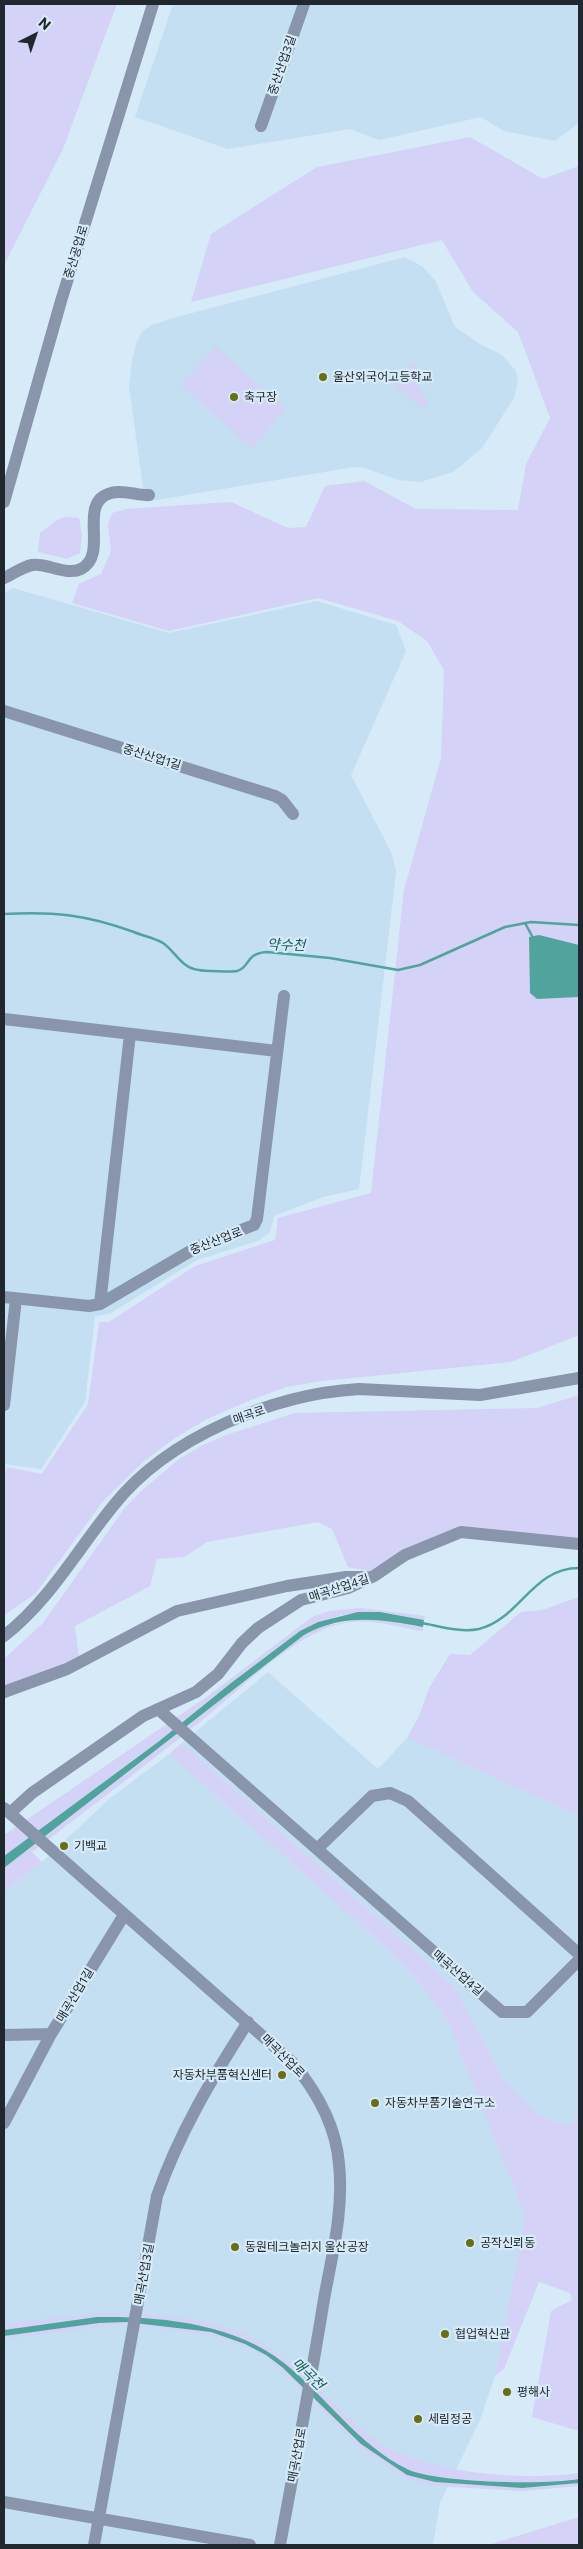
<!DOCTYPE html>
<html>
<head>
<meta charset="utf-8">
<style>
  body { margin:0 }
  #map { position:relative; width:583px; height:2549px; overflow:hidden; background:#d6eaf8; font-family:Commissioner,sans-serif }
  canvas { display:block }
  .frame { position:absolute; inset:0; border:5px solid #20282d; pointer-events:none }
  .north { position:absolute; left:10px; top:10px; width:50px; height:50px; -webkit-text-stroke:4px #d6eaf8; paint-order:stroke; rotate:41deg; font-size:14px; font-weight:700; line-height:20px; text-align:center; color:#20282d }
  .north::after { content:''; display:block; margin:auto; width:18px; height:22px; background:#20282d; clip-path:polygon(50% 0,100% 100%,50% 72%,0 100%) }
</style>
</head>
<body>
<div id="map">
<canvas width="583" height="2549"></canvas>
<div class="frame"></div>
<div class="north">N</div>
</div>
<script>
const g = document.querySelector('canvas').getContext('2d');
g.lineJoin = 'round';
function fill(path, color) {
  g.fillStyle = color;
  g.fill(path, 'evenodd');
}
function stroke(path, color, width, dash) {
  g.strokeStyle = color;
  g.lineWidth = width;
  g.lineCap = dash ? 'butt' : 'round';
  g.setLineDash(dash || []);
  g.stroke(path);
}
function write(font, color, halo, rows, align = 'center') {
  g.font = font + ' Commissioner,"Noto Sans KR",sans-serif';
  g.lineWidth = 4.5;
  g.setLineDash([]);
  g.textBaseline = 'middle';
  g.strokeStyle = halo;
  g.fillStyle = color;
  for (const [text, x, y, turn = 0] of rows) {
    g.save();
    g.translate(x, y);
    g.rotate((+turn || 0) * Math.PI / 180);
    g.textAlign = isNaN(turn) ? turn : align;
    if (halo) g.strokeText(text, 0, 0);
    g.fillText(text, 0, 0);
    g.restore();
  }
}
fill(new Path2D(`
  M173,4h406v119l-24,18 -51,-10 -23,-14 -102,23 -29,-11 -122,20 -93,-32z
  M405,257l18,10 13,15 19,45 25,17 22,11 14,16 2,10 -4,17 -32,50 -29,24 -33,10 -22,-2 -33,-12 -10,-1 -210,35 -16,-116 3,-26 5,-19 5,-9 10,-7 21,-7z
  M13,588l156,45 148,-32 79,24 10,26 -55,124 41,79 4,18 -37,317 -36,8 -49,19 -4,16 -10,8 -63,20 -88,54 -14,2 -10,86 -44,67 -36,-5 -1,2v-873z
  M268,1672l110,97 29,-31 172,78v300l-12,10 -29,-12 -35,-35 -49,-93 -272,-243z
  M169,1754l222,198 32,35 25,35 77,194 -30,160 -15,44 -40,83 -7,42h-429v-653l38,-30 67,-63z`), '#c4dff1');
fill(new Path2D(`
  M4,4h113l-54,145 -59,116z
  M470,137l73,42 36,-13v1169l-68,27 -189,19 -36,6 -40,15 -39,17 -32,19 -32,24 -39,38 -69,94 -31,21v-137l3,-11 35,7 46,-70 11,-82h10l86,-56 80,-26 3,-22 93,-25 33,-303 37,-132 3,-88 -17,-29 -29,-20 -80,-23 -149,33 -97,-28 7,-19 22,-10 10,-23 -3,-27 4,-11 14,-4 105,-7 57,26 18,-1 19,-41 39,-5 52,28 102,1 8,-46 24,-46 -32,-86 -45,-40 -31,-52 -251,62 20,-68 106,-67z
  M216,347l70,62 -34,39 -71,-63z
  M413,364l4,4 1,18 10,16 -6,7 -28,-26z
  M66,517l13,1 3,17 -2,18 -13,6 -29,-7 2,-19 17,-13z
  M579,1395v146l-110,-12 -96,43 -25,-5 -16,-38 -14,-7 -111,20 -23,15 -27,2 -7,27 -75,40 4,33 -75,30v-30l39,-36 81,-114 16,-17 39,-33 22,-13 25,-11 69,-22 242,-5z
  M579,1597v219l-172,-78 12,-22 10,-28 21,-34 20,1 51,-43 21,-2z
  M362,1608l63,8 -1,4 -44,-8 -38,3 -24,7 -18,9 -69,52 -73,59 -154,114v-21l204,-139 104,-79 17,-6z
  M360,1619h15l48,8 -1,4c-28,-5 -58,-15 -86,-6 -45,13 -94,63 -130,92 -57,46 -116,91 -174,135l10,10 -38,30v-24l300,-233 15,-8z
  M182,1743l272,243 49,93 35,35 29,12 12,-9v314l-47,-14 19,-106 21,-11 -2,-7 -31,-11 -35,87 -9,7 30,-160 -77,-194 -25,-35 -32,-35 -222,-198z
  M96,2313c50,0 105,2 152,23 49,23 81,69 123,101 49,37 148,44 208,36v6c-32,6 -144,4 -172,-10 -30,-15 -56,-40 -80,-63 -26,-25 -47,-51 -82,-66 -41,-17 -102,-26 -148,-23 -31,2 -62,8 -93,13v-6l6,-1z
  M126,2322l85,10 34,12 21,11 16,12 79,77 46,31 115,13 57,-5v3l-57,5 -87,-5 -29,-8 -47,-31 -79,-79 -15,-11 -22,-11 -32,-11 -86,-11 -121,15v-3l95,-13z
  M579,2517v28h-91z`), '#d4d2f6');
fill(new Path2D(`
  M539,935l40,10v52l-42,2 -7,-6 -1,-56z
  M358,1612h22l44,8 -1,7c-43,-8 -79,-14 -119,8l-300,233v-12l154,-114 73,-59 69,-52 18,-9z
  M97,2317c63,-1 137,6 187,46 43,34 74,82 123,106 28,14 140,16 172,10v4l-57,5 -87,-6 -28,-7 -46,-31 -79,-77 -16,-12 -21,-11 -34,-12 -85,-10 -27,1 -95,13v-6z`), '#51a49d');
stroke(new Path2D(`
  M4,914c50,-3 83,1 130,18 9,4 21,6 29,11 13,9 18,25 36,27 4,1 34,2 38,1 13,-3 8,-18 30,-19l63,6 68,12 22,-5 85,-38 26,-5 48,3
  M525,923l7,13
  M422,1623c17,3 39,10 57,6 41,-10 53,-61 100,-61`), '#51a49d', 2.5);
stroke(new Path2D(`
  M261,126l43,-122
  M4,502l57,-201 92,-297
  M4,578c9,-4 18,-11 28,-13 16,-2 34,11 49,4 29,-15 -5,-67 30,-76 12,-4 26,3 38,2
  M4,711l271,85 7,4 11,14
  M4,1019l273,32
  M4,1297l85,9 11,-2 99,-58 55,-21 3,-6 27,-223
  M100,1304l30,-270
  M4,1405l12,-106
  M4,1636c46,-36 73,-86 110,-131 54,-68 160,-111 245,-116l121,6 99,-17
  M4,1692l63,-23 110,-58 110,-25 59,-9h21
  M158,1709l344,303h25l52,-52
  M4,1808l289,255c24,29 43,62 46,101 5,46 -7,91 -15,135 -13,82 -29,164 -44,246
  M10,1813l22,-20 111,-77 53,-24 22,-18 24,-31 16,-15 43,-28 47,-12 26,-12 31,-21 56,-23 118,12
  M317,1849l55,-53 18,-3 18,8 171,153
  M4,2035l47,-1 73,-119
  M4,2123l47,-89
  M4,2502l246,43
  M94,2545l63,-349c22,-63 55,-118 91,-174`), '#8895ab', 12);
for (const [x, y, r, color] of [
  [323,377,5,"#686e14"],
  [234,397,5,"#686e14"],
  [64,1846,5,"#686e14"],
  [282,2075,5,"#686e14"],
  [375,2103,5,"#686e14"],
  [470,2243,5,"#686e14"],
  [235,2247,5,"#686e14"],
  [445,2334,5,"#686e14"],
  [507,2392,5,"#686e14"],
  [418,2419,5,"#686e14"]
]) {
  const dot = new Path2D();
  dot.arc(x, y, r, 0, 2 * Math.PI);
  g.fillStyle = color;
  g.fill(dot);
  stroke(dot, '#d6eaf8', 2);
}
write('12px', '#20282d', '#d6eaf8', [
  ["중산산업3길",282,65,-71],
  ["중산공업로",76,252,-73],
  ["중산산업1길",152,757,17],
  ["중산산업로",216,1241,-21],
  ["매곡로",249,1415,-19],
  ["매곡산업4길",339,1588,-18],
  ["매곡산업4길",458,1973,41],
  ["매곡산업1길",75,1995,-59],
  ["매곡산업로",283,2056,45],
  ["매곡산업3길",144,2274,-80],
  ["매곡산업로",297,2455,-79]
]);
write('12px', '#20282d', '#d6eaf8', [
  ["울산외국어고등학교",333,377],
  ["축구장",244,397],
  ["기백교",74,1846],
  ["자동차부품혁신센터",272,2075,"right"],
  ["자동차부품기술연구소",385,2103],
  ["공작신뢰동",480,2243],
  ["동원테크놀러지 울산공장",245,2247],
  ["협업혁신관",455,2334],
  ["평해사",517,2392],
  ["세림정공",428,2419]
], 'left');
write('italic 14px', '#135a55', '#d6eaf8', [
  ["약수천",286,945,2],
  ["매곡천",308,2374,44]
]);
</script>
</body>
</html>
